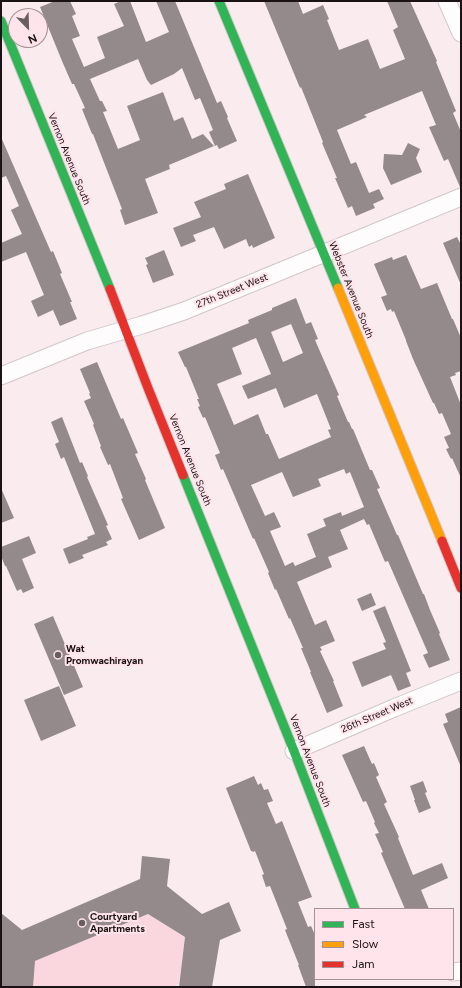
<!DOCTYPE html>
<html>
<head>
<meta charset="utf-8">
<style>
  body { margin:0 }
  #map { position:relative; width:462px; height:988px; overflow:hidden; background:#f9ebee; font-family:Figtree,sans-serif }
  canvas { display:block }
  .frame { position:absolute; inset:0; border:2px solid #1a1214; pointer-events:none }
  .legend { position:absolute; left:314px; top:908px; width:140px; height:72px; box-sizing:border-box; background:#ffe5eb; border:1px solid #a39195; margin:0; padding:5px 7px; list-style:none; font-size:12px; color:#1a1214 }
  .legend li { display:flex; align-items:center; gap:8px; height:20px }
  .legend b { width:20px; border:1px solid #a39195 }
  .north { position:absolute; left:8px; top:8px; width:40px; height:40px; box-sizing:border-box; background:#ffe5eb; border:1px solid #a39195; border-radius:50%; rotate:157deg; font-size:11px; font-weight:700; line-height:16px; text-align:center; color:#1a1214 }
  .north::after { content:''; display:block; margin:auto; width:14px; height:18px; background:#685e60; clip-path:polygon(50% 0,100% 100%,50% 72%,0 100%) }
</style>
</head>
<body>
<div id="map">
<canvas width="462" height="988"></canvas>
<div class="frame"></div>
<ul class="legend">
<li><b style="height:5px;background:#30b455"></b>Fast</li>
<li><b style="height:5px;background:#ff9f0a"></b>Slow</li>
<li><b style="height:5px;background:#e5322d"></b>Jam</li>
</ul>
<div class="north">N</div>
</div>
<script>
const g = document.querySelector('canvas').getContext('2d');
g.lineJoin = 'round';
function fill(path, color) {
  g.fillStyle = color;
  g.fill(path, 'evenodd');
}
function stroke(path, color, width, dash) {
  g.strokeStyle = color;
  g.lineWidth = width;
  g.lineCap = dash ? 'butt' : 'round';
  g.setLineDash(dash || []);
  g.stroke(path);
}
function write(font, color, halo, rows, align = 'center') {
  g.font = font + ' Figtree,sans-serif';
  g.lineWidth = 4;
  g.setLineDash([]);
  g.textBaseline = 'middle';
  g.strokeStyle = halo;
  g.fillStyle = color;
  for (const [text, x, y, turn = 0] of rows) {
    g.save();
    g.translate(x, y);
    g.rotate((+turn || 0) * Math.PI / 180);
    g.textAlign = isNaN(turn) ? turn : align;
    if (halo) g.strokeText(text, 0, 0);
    g.fillText(text, 0, 0);
    g.restore();
  }
}
fill(new Path2D(`
  M148,914l37,23 -6,47 -7,3h-139l2,-26z`), '#fad6df');
fill(new Path2D(`
  M55,1h15l6,13 -4,2 8,20 -8,3 12,28 21,-9 -8,-21 27,-11 -10,-22 7,-3h9l16,41 23,-10 -13,-31h19l42,102 4,-2 7,16 -1,1 10,23 -18,8 -2,-4 -2,1 -6,-14 4,-2 -13,-32 -5,2 -13,-32 -8,6 -23,11 -4,-5 -9,-21 -48,20 10,22h2l5,10 -4,1 15,37 22,-9 -13,-34 36,-14 11,29 9,-4 9,22 11,-5 11,12 -45,19 1,4 -25,10 13,34 -33,12 -5,-15 2,-1 -29,-75h-1l-10,-25 3,-1 -11,-24h-2l-10,-23 -22,-54z
  M264,1h34l5,13 20,-9 6,14 -2,1 12,30 29,-11 12,30 25,-10 -12,-29 5,-3 -11,-26h23l27,60 -1,1 20,49 -3,2 8,19v55h-1l-12,-28 -4,2 -15,-34 7,-2 -14,-34 -58,24 3,2 -30,13 14,34 5,-2 13,31 10,-4 5,10 -11,5 2,4 -19,8 -4,-10 -4,2 -13,-30h2l-15,-35 1,-1 -22,-55 -1,1z
  M1,137l50,115 2,-1 9,22 -2,1 12,28h-2l7,17 -17,7 -7,-16 -15,7 -7,-16 13,-6 -18,-43 -25,10v-19l21,-9 -11,-24 8,-4 -13,-30 -5,2z
  M408,143l12,6 -4,9 6,14 -31,13 -8,-17 1,-14 18,1z
  M248,174l27,64 -22,10 -1,-3 -3,2 -3,-8 -22,10 -10,-22 -21,8 3,6 -15,6 -8,-19 28,-11 -7,-15 32,-13 -2,-5z
  M457,237l4,8v40l-18,-42z
  M164,250l10,25 -21,8 -7,-18 2,-1 -3,-6z
  M406,255l15,34 16,-6 15,36h1l8,19v33l-6,2 1,2 -6,2 11,28v73l-9,-20 -1,1 -5,-10 3,-1 -5,-11 7,-3 -9,-21 -3,1 -5,-11h-1l-20,-44 -7,-18v-1l-12,-29 -2,1 -1,-3 -4,2 -6,-14 6,-2 -13,-31 18,-7 1,3z
  M296,298l10,26 5,-2 7,17 -3,1 24,55 -2,1 11,26h1l3,7h1l17,41h2l8,18 -3,1 20,46h1l25,59h1l6,16 10,23 -1,1 11,26 -21,8 -6,-13 5,-2 -40,-92 -3,1 -16,-38 -2,1 -3,-6 -24,11 8,19 -20,8 4,10 -35,15 18,43 11,-5 9,21 -15,6 2,3 -2,1 14,30h-1l10,25 -16,7 -17,-41h1l-10,-24h2l-13,-30 -1,1 -13,-30 -1,1 -7,-17 1,-1 -15,-34 -1,1 -30,-70 -2,1 -6,-15 5,-2 -15,-36 -2,1 -5,-11 2,-1 -3,-7h2l-13,-32h-1l-7,-15 71,-29 -1,-3 24,-10v-2zM291,324l12,29 -20,9 -12,-30zM256,338l15,36 -29,12 6,13 28,-11 8,20 33,-14 14,35 -3,1 3,7 -52,22 -11,-25h-2l-8,-20 -24,11 -17,-41 25,-10 -10,-26zM344,469l2,5 4,-2 14,35 -22,9 -1,-4 -18,7 3,7 -19,8 9,23 -21,9 -2,-4 -8,4 -15,-35 11,-4 -7,-15 -9,4 -14,-31 31,-13 11,25 28,-11 -3,-7z
  M97,362l24,57 2,-1 15,35 -3,1 11,25 -1,1 20,48 -26,12 -18,-41 2,-1 -13,-34 -2,1 -8,-18 1,-1 -8,-21 1,-1 -10,-23 7,-3 -2,-4 1,-1 -10,-24z
  M62,417l18,46 2,-1 6,14 -1,1 21,48 -2,1 6,13 -6,3 2,3 -26,10 2,3 -15,6 -6,-15 25,-10 -1,-2 8,-3 -31,-77 -3,2 -6,-15 4,-2 -8,-20z
  M1,488l13,30 -13,5z
  M29,536l7,17 -14,6 12,29 -11,5 -2,-4 -4,2 -11,-25h-1l-4,-10v-9z
  M371,593l5,12 -14,6 -5,-12z
  M385,606l26,65 -5,2 5,13 -13,5 -7,-16 -29,12 -10,-25 34,-13 -3,-6 3,-1 -13,-31z
  M53,616l30,71 -19,8 -30,-71z
  M59,686l17,40 -35,15 -17,-41z
  M461,707v60l-18,-43 5,-2 -3,-8z
  M364,746l8,18 2,-1 5,12 -3,2 11,25 -3,2 15,33 -1,1 15,37 29,-12 6,15 -27,12 8,19h-24l-24,-56 2,-1 -8,-18 4,-1 -5,-10 1,-1 -9,-21 -3,1 -21,-47z
  M254,776l4,9 3,-2 3,7 4,-1 5,12 -6,2 9,21 6,-3 30,76 -14,5 10,25 3,-1 4,9v52h-9l-8,-22h1l-14,-35 2,-1 -17,-43 -4,1 -4,-12 2,-1 -9,-23 -2,1 -1,-1h-1l-25,-63z
  M423,781l4,11 -2,1 6,15 -12,5 -5,-13h1l-5,-14z
  M142,856l28,3 -3,27 35,28 27,-12 12,29 -21,9 -8,47h-33l6,-50 -37,-23 -113,47 -2,26h-32l1,-35 -1,-1v-38l21,17 118,-51z`), '#948a8c');
const street = new Path2D(`
  M447,1l14,32
  M1,376l86,-35 55,-16 42,-14 277,-114
  M294,751l100,-43 67,-27
  M453,972l8,-1`);
const fast = new Path2D(`
  M219,1l119,287
  M1,21l109,268
  M183,475l111,276 61,158`);
const slow = new Path2D(`
  M338,288l104,253`);
const jam = new Path2D(`
  M110,289l38,99 35,87
  M442,541l19,47`);
stroke(street, '#d1c6c9', 19);
stroke(fast, '#d1c6c9', 11);
stroke(slow, '#d1c6c9', 11);
stroke(jam, '#d1c6c9', 11);
stroke(street, '#fefcfc', 17);
stroke(fast, '#30b455', 9);
stroke(slow, '#ff9f0a', 9);
stroke(jam, '#e5322d', 9);
for (const [x, y, r, color] of [
  [58,655,4,"#685e60"],
  [82,923,4,"#685e60"]
]) {
  const dot = new Path2D();
  dot.arc(x, y, r, 0, 2 * Math.PI);
  g.fillStyle = color;
  g.fill(dot);
  stroke(dot, '#ffe5eb', 1.5);
}
write('10px', '#1a1214', '#ffe5eb', [
  ["Vernon Avenue South",69,159,68],
  ["Webster Avenue South",351,290,68],
  ["27th Street West",232,291,-22],
  ["Vernon Avenue South",190,460,68],
  ["26th Street West",377,715,-23],
  ["Vernon Avenue South",310,761,69]
]);
write('bold 10px', '#1a1214', '#ffe5eb', [
  ["Wat",66,649],
  ["Promwachirayan",66,661],
  ["Courtyard",90,917],
  ["Apartments",90,929]
], 'left');
</script>
</body>
</html>
